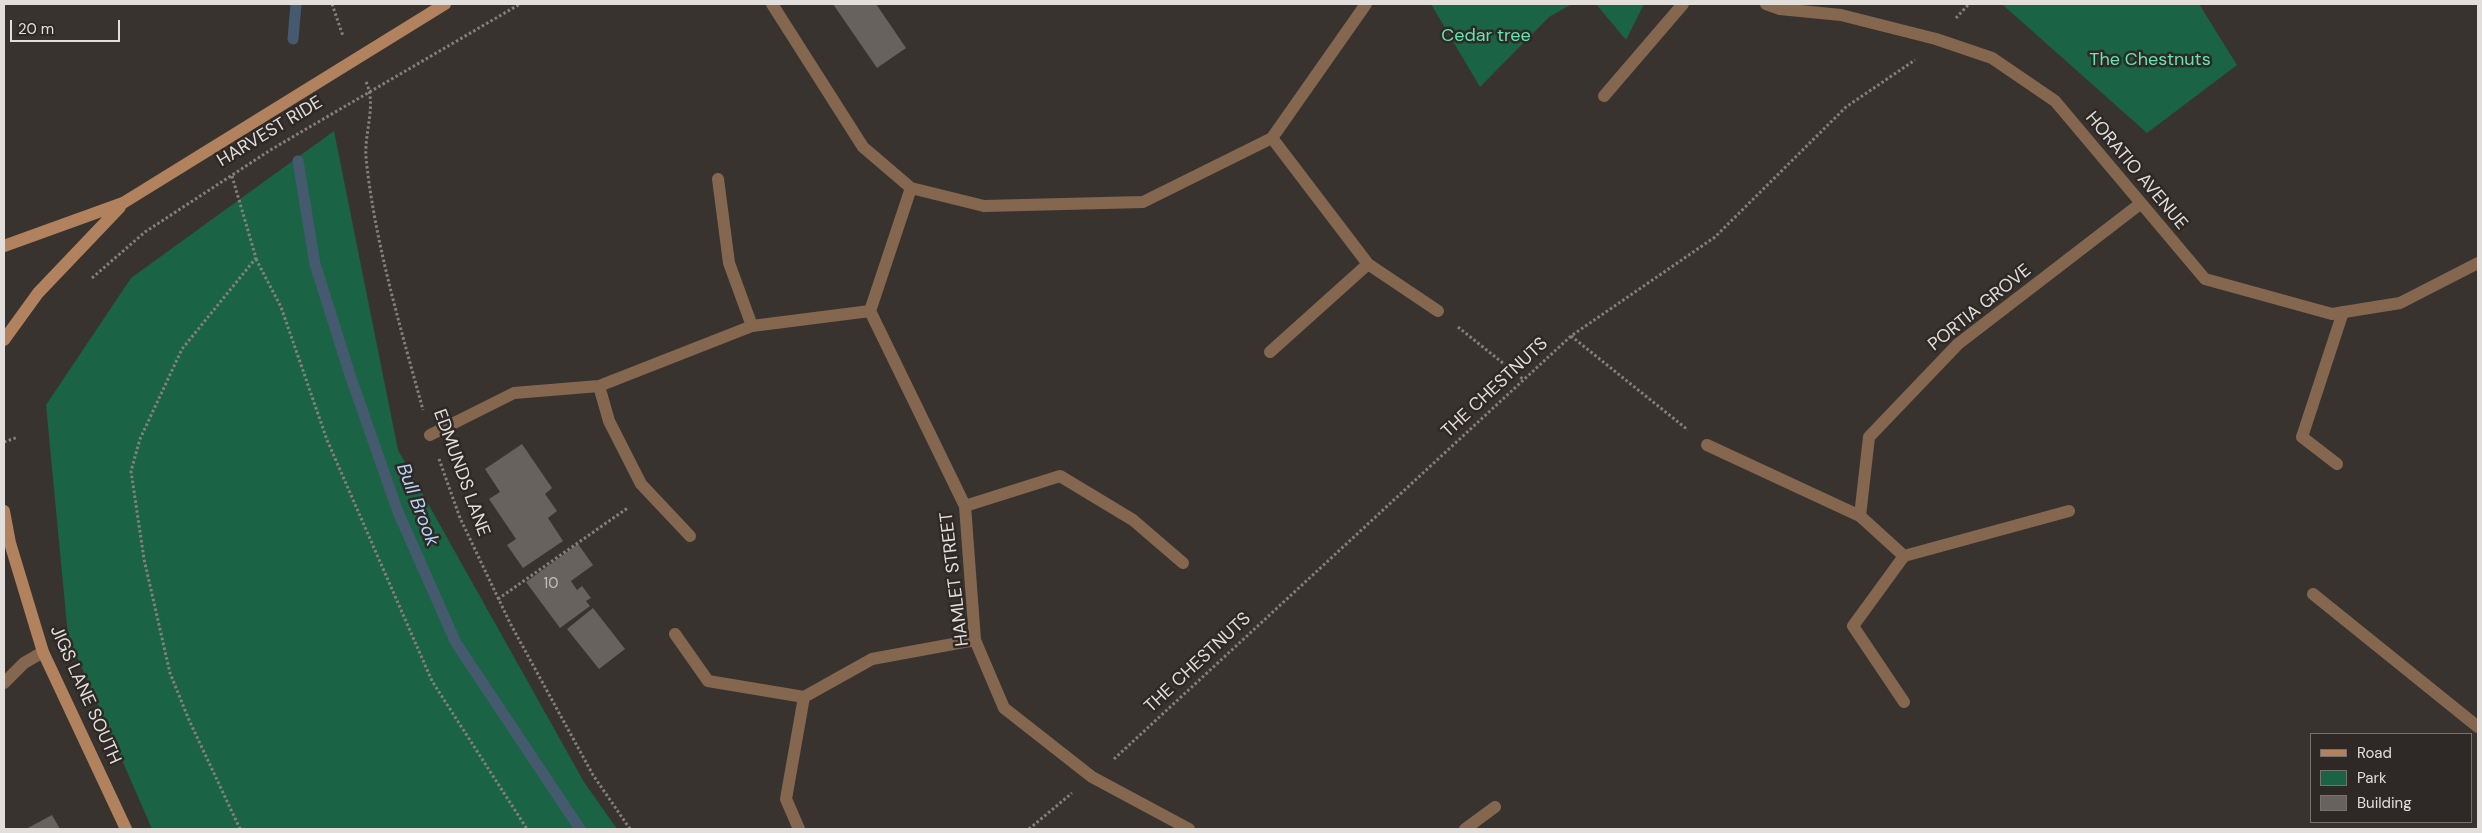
<!DOCTYPE html>
<html>
<head>
<meta charset="utf-8">
<style>
  body { margin:0 }
  #map { position:relative; width:2482px; height:833px; overflow:hidden; background:#393330; font-family:"DM Sans",sans-serif }
  canvas { display:block }
  .frame { position:absolute; inset:0; border:5px solid #e2dedc; pointer-events:none }
  .legend { position:absolute; left:2310px; top:733px; width:162px; height:90px; box-sizing:border-box; background:#2e2926; border:1px solid #76716f; margin:0; padding:6px 9px; list-style:none; font-size:15px; color:#e2dedc }
  .legend li { display:flex; align-items:center; gap:10px; height:25px }
  .legend b { width:25px; border:1px solid #76716f }
  .scale { position:absolute; left:10px; top:20px; width:110px; height:22px; box-sizing:border-box; border:2px solid #e2dedc; border-top:0; padding-left:6px; font-size:15px; line-height:18px; white-space:nowrap; color:#e2dedc; -webkit-text-stroke:4px #2e2926; paint-order:stroke }
</style>
</head>
<body>
<div id="map">
<canvas width="2482" height="833"></canvas>
<div class="frame"></div>
<ul class="legend">
<li><b style="height:6px;background:#b2825e"></b>Road</li>
<li><b style="height:14px;background:#1a6345"></b>Park</li>
<li><b style="height:14px;background:#68625f"></b>Building</li>
</ul>
<div class="scale">20 m</div>
</div>
<script>
const g = document.querySelector('canvas').getContext('2d');
g.lineJoin = 'round';
function fill(path, color) {
  g.fillStyle = color;
  g.fill(path, 'evenodd');
}
function stroke(path, color, width, dash) {
  g.strokeStyle = color;
  g.lineWidth = width;
  g.lineCap = dash ? 'butt' : 'round';
  g.setLineDash(dash || []);
  g.stroke(path);
}
function write(font, color, halo, rows, align = 'center') {
  g.font = font + ' "DM Sans",sans-serif';
  g.lineWidth = 5;
  g.setLineDash([]);
  g.textBaseline = 'middle';
  g.strokeStyle = halo;
  g.fillStyle = color;
  for (const [text, x, y, turn = 0] of rows) {
    g.save();
    g.translate(x, y);
    g.rotate((+turn || 0) * Math.PI / 180);
    g.textAlign = isNaN(turn) ? turn : align;
    if (halo) g.strokeText(text, 0, 0);
    g.fillText(text, 0, 0);
    g.restore();
  }
}
fill(new Path2D(`
  M1431,4h141l-23,13 -69,70z
  M1596,4h48l-18,36z
  M2005,4h194l38,61 -90,68 -144,-128z
  M334,131l64,319 186,332 33,47h-465l-84,-193 -22,-231 85,-127z`), '#1a6345');
stroke(new Path2D(`
  M293,39l3,-35
  M298,161l17,103 35,111 48,137 58,131 124,186`), '#465a6f', 11);
fill(new Path2D(`
  M833,4h43l30,44 -29,20z
  M522,444l30,44 -7,6 12,17 -9,7 15,23 -40,27 -16,-23 9,-6 -27,-40 11,-7 -15,-23z
  M578,544l15,21 -22,16 6,9 5,-4 9,12 -5,3 4,5 -30,22 -34,-46z
  M593,608l32,41 -26,20 -32,-40z
  M52,815l8,14h-34z`), '#68625f');
stroke(new Path2D(`
  M332,4l11,32
  M1956,18l13,-14
  M366,82c11,22 -2,51 0,75 8,83 35,172 57,253
  M232,176l24,82 -74,91 -42,90 -9,32 13,88 26,114 19,47 51,109
  M256,259l25,48 46,133 105,241 95,148
  M92,278l53,-46 127,-83 248,-145
  M1458,327l66,53
  M1571,336l117,94
  M4,442l14,-5
  M439,459l21,59 50,105 83,152 37,54
  M498,599l131,-92
  M1114,759l457,-423 144,-99 131,-130 69,-47
  M1029,829l43,-36`), '#85807d', 3, [2.5, 2.5]);
stroke(new Path2D(`
  M2337,464l-35,-27 41,-125
  M2313,594l165,133
  M1904,702l-51,-76 51,-70`), '#856750', 12);
stroke(new Path2D(`
  M772,4l91,143 48,41 73,18 159,-4 129,-64 94,-134
  M1766,4l14,5 61,6 95,24 56,19 63,43 150,178 127,35 68,-11 78,-40
  M1604,96l79,-92
  M1272,138l96,126 70,47
  M718,179l11,84 23,63
  M911,188l-41,123 95,195 10,134 29,68 88,69 97,52
  M1270,352l98,-88
  M599,386l10,35 32,63 49,52
  M430,435l84,-42 85,-7 153,-60 118,-15
  M1707,445l153,71
  M965,506l95,-30 73,44 50,43
  M2069,511l-165,45 -44,-40 9,-79 89,-93 182,-140
  M675,634l33,47 96,16
  M4,683l20,-20 19,-11
  M799,829l-13,-30 18,-102 68,-38 103,-19
  M1465,829l30,-22`), '#856750', 12);
stroke(new Path2D(`
  M4,246l119,-43 322,-199
  M4,340l34,-47 82,-86
  M4,511l6,32 33,109 83,177`), '#b2825e', 12);
write('15px', '#c4bfbd', null, [
  ["10",551,584]
]);
write('18px', '#62e7ae', '#2e2926', [
  ["Cedar tree",1486,36],
  ["The Chestnuts",2150,60]
]);
write('18px', '#e2dedc', '#2e2926', [
  ["HARVEST RIDE",270,132,-31],
  ["HORATIO AVENUE",2136,171,50],
  ["PORTIA GROVE",1980,308,-39],
  ["THE CHESTNUTS",1495,388,-43],
  ["EDMUNDS LANE",461,473,70],
  ["HAMLET STREET",955,579,-97],
  ["THE CHESTNUTS",1198,663,-43],
  ["JIGS LANE SOUTH",85,695,66]
]);
write('italic 19px', '#b6d4f6', '#2e2926', [
  ["Bull Brook",417,505,69]
]);
</script>
</body>
</html>
